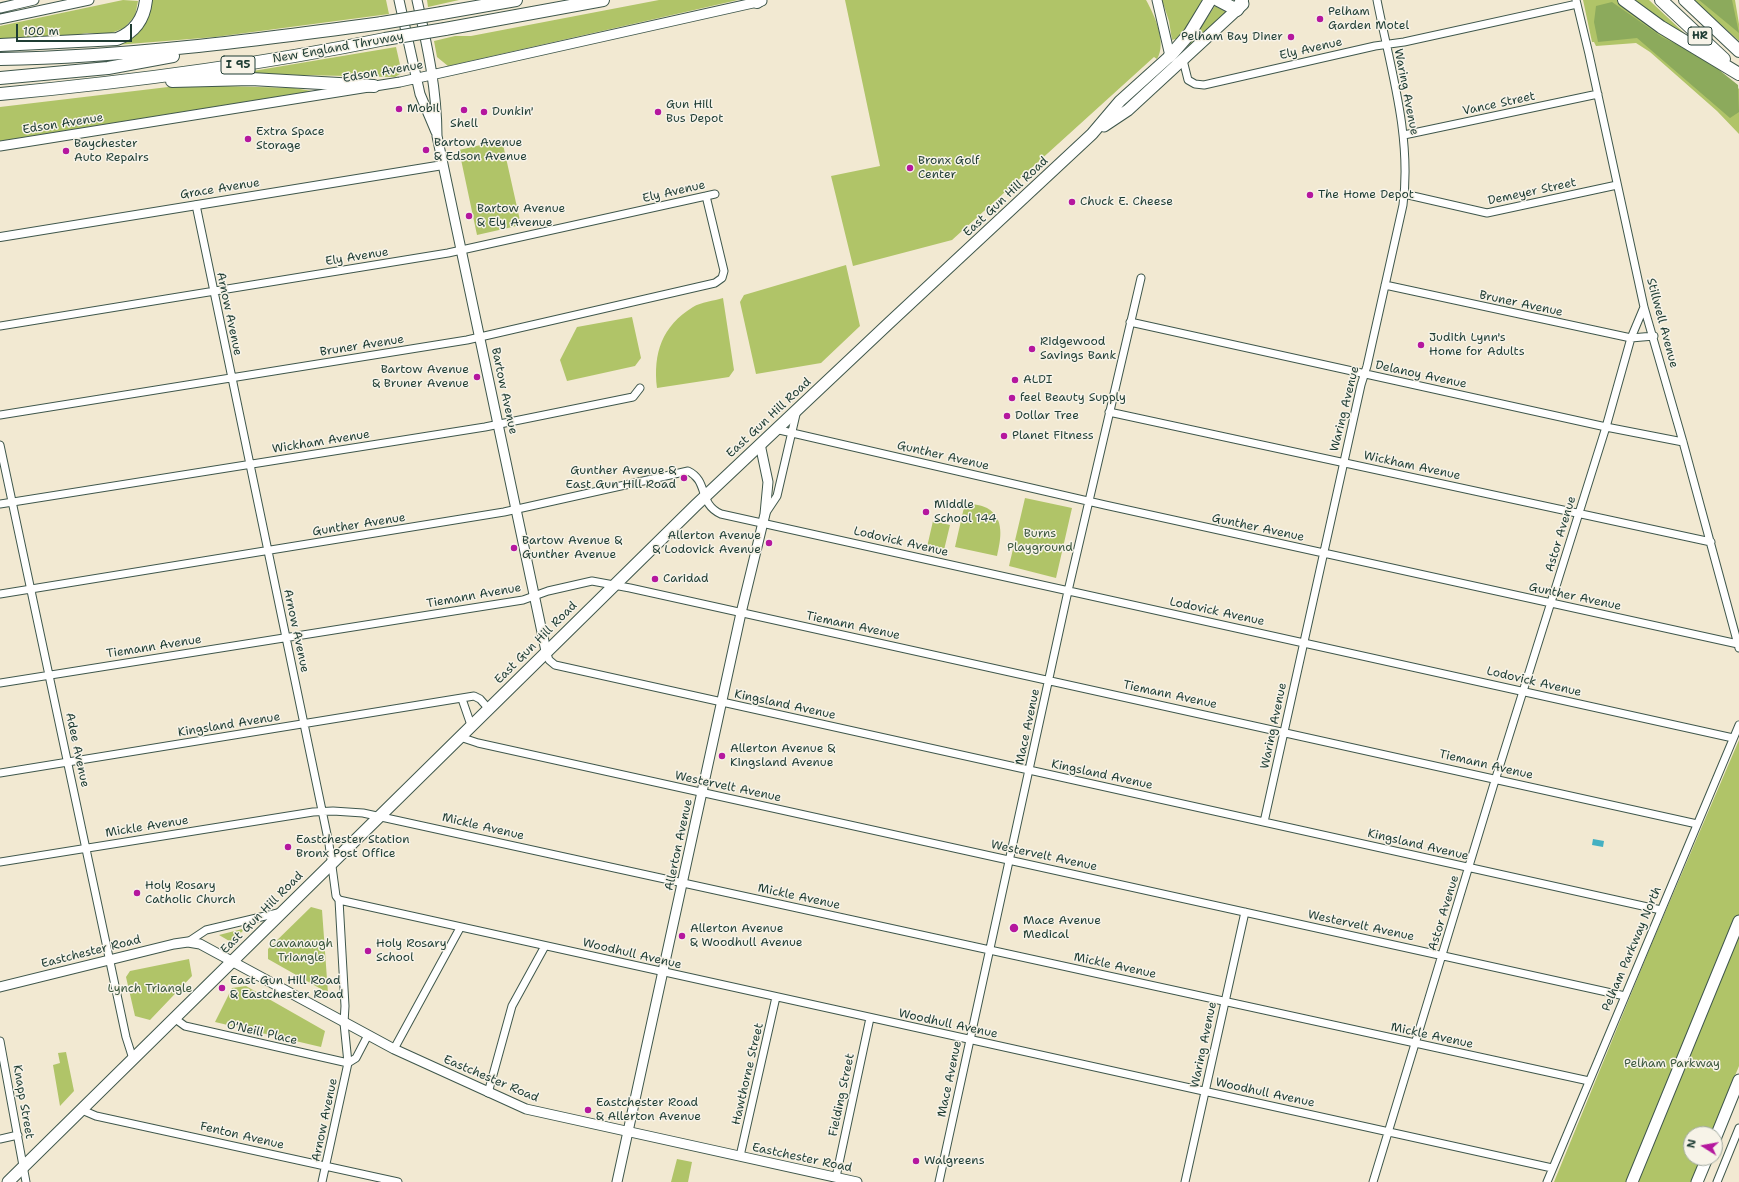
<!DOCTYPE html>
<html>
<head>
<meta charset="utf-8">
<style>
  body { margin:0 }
  #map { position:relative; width:1739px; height:1182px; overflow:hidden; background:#f2e9d2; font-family:"Shantell Sans",sans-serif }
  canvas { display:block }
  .north { position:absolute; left:1683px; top:1126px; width:40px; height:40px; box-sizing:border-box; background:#f7f3e8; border:1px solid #a1aaa0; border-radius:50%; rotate:281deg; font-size:11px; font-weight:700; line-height:16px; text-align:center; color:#1f3d34 }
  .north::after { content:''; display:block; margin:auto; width:14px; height:18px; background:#b5179e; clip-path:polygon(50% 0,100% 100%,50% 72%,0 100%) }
  .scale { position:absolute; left:16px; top:24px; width:116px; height:18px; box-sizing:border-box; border:2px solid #1f3d34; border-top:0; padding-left:5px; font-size:12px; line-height:14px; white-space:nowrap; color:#1f3d34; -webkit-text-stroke:3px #f7f3e8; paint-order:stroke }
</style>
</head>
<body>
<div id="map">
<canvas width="1739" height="1182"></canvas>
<div class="north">N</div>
<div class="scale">100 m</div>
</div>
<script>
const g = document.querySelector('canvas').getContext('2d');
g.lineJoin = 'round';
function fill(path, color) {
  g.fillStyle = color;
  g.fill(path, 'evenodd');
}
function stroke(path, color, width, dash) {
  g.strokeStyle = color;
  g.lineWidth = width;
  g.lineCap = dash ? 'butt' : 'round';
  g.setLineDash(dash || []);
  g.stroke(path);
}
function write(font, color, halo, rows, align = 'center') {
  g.font = font + ' "Shantell Sans",sans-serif';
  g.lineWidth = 3;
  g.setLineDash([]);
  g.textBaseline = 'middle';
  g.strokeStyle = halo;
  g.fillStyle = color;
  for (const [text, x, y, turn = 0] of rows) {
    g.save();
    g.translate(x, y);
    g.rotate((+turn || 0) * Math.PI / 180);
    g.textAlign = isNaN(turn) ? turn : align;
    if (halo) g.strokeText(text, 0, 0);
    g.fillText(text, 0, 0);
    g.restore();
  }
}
fill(new Path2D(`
  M123,0l15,1 -3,15 -11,12 -15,6 -22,-1 -24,4 -63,2v-13z
  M149,0h237l3,14 -174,23 -99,8c21,-6 24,-27 33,-45z
  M427,0h32l-31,7z
  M659,0h79l-290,66 -11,-9 -3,-16 21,-5h16z
  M845,0h301c9,16 21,43 11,59l-3,-2 -202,183 -99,26 -22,-90 49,-10z
  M1162,0h42l-17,28 -10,13 -1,-2 -4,1 -3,-19z
  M1583,0h35l36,26 54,33 31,30v45l-22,-23 -67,-59 -14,-9 -40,3 -2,-4h-2z
  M1628,0h21l48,45z
  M1694,0h41l4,24v17z
  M1215,6l11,6 -37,35 -1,-1z
  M396,47l5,22 -1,5 -5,3 -143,-3 1,-3z
  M185,85l109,3 18,3 -312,50v-34z
  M502,140l19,85 -44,10 -18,-85z
  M846,265l14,61 -39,37 -65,11 -16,-72 4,-7z
  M723,298l11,72 -5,7 -72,11c-4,-35 5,-62 36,-81 8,-5 21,-6 30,-9z
  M632,317l9,41 -6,8 -68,15 -7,-21 17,-33z
  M1025,498l47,10 -16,70 -47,-12z
  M965,503c7,1 16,2 22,5 18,10 14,31 10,48l-42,-9z
  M933,521l17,4 -6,25 -17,-3z
  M1739,740v326l-28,68h-20v24h10l-10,24h-137l98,-239z
  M311,907l11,3 6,83 -60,-34v-10z
  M246,928l-15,14 -12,-7z
  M189,959l3,17 -42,44 -15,-4 -9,-39 4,-6z
  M246,986l79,45 -4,16 -106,-25 17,-34z
  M66,1052l8,39 -14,15 -7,-41 7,-2 -2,-10z
  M677,1159l15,3 -4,20h-17z`), '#b0c468');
fill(new Path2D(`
  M1699,0h33l7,33z
  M1612,2l50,35 42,21 34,27 1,27 -9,6 -93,-80 -39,4 -4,-20 2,-16z`), '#8caa5c');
fill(new Path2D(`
  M1593,839l11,2 -1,6 -11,-2z`), '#44b0c2');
const minor = new Path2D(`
  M1576,0l13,54 55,253 39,135 56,206
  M1183,60l5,20 7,4 9,1 171,-39 29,-4 173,-38
  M1404,135l194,-41
  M1404,194l83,19 130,-28
  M196,205l133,639 7,52 3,4 6,106 -1,17 4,40 -26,119
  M1385,285l246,53 23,-2
  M1130,322l476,105 77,15
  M0,326l448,-73 267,-59
  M1109,412l602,130
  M0,415l467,-75 248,-57 7,-5 2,-7 -18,-75
  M775,429l330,76 633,139
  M0,445l126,592 7,22
  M0,504l485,-77 148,-30 7,-9
  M765,514l12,-18 20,-86
  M0,594l504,-82 184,-41c21,10 10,33 33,43l1012,224
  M546,651l3,9 6,5 1106,245
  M0,683l523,-83 25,-9 44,-10 38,7 1067,236
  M462,699l9,26
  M460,737l18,6 1147,253
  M0,773l474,-77 6,3 8,9
  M1264,822l97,-437 6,-19 36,-161c9,-69 -13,-138 -26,-205
  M0,862l313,-50 20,-1 30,2 1226,268
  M339,900l1213,268
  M188,942l18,-12 76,-18
  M174,1018l11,8 163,37 8,-5 12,-23
  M0,1041l26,141
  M394,1049l66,-121
  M488,1093l24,-87 33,-60
  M82,1110l14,6 302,66
  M0,1139l18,-4
  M740,1156l36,-159
  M836,1177l34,-159
  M939,1182l129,-591 73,-313
  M1185,1182l60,-270
  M1373,1182l120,-395 113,-360 25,-89 13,-31
  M1547,1182l192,-457
  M1717,1182l22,-54`);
const tertiary = new Path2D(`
  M0,237l443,-72`);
const secondary = new Path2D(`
  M399,0l21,94 16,38
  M417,0c10,45 20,89 20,136l109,515
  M1157,0l13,56
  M0,8l34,-8
  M0,19l89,-19
  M0,146l400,-64 362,-81
  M0,987l174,-43 14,-2 12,2 194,105 132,60 331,73
  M617,1182l124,-569 24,-99 3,-32 -8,-38`);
const primary = new Path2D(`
  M1104,126l24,-16 115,-106
  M1715,1139l24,-59
  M8,1182l688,-677 192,-181 204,-190 28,-33 50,-45
  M1632,1182l107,-261
  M1697,1182l10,-24`);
const motorway = new Path2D(`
  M1218,0l19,10 5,-10
  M1624,0l37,27 78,47
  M1661,0l63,59
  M1685,0l54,51
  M757,2l3,-2
  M442,13l74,-13
  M445,29l158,-29
  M0,45l117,-6c18,-7 27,-20 29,-39
  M1170,56l20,-23 20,-33
  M0,59c129,-2 255,-19 382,-36
  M0,78l108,-10 65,-12
  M172,81l79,-2 123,7
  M0,94c129,-12 258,-29 385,-55`);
stroke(minor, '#3f574c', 9);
stroke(tertiary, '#3f574c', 10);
stroke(secondary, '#3f574c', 11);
stroke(primary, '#3f574c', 13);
stroke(motorway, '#3f574c', 14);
stroke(minor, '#fff', 7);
stroke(tertiary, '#fff', 8);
stroke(secondary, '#fff', 9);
stroke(primary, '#fff', 11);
stroke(motorway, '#fff', 12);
const motorwayBridge = new Path2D(`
  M382,23l60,-10
  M385,39l60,-10`);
stroke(motorwayBridge, '#3f574c', 14, []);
stroke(motorwayBridge, '#fff', 12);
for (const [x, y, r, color] of [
  [1320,19,4,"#b5179e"],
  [1291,37,4,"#b5179e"],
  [399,109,4,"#b5179e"],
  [464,110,4,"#b5179e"],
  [484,112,4,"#b5179e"],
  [658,112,4,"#b5179e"],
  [248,139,4,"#b5179e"],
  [426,150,4,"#b5179e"],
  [66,151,4,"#b5179e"],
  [910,168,4,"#b5179e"],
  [1310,195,4,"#b5179e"],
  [1072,202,4,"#b5179e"],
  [469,216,4,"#b5179e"],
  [1421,345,4,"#b5179e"],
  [1032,349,4,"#b5179e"],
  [477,377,4,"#b5179e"],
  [1015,380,4,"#b5179e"],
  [1012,398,4,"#b5179e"],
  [1007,416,4,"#b5179e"],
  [1004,436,4,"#b5179e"],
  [684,478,4,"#b5179e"],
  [926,512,4,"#b5179e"],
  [769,543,4,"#b5179e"],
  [514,548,4,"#b5179e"],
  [655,579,4,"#b5179e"],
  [722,756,4,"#b5179e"],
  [288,847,4,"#b5179e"],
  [137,893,4,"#b5179e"],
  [1014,928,5,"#b5179e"],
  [682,936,4,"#b5179e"],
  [368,951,4,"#b5179e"],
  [222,988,4,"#b5179e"],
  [588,1110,4,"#b5179e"],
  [916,1161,4,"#b5179e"]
]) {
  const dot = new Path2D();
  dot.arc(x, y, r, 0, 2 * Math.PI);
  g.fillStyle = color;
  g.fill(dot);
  stroke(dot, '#f7f3e8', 1.5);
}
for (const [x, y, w] of [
  [1700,36,24],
  [238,65,34]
]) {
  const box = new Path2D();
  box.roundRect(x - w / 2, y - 9, w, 18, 3);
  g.fillStyle = '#f7f3e8';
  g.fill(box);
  stroke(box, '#1f3d34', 1);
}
write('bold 11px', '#1f3d34', null, [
  ["HR",1700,36],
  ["I 95",238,65]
]);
write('12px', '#1f3d34', '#f7f3e8', [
  ["Pelham",1328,12],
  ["Garden Motel",1328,26],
  ["Pelham Bay Diner",1283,37,"right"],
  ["Gun Hill",666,105],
  ["Bus Depot",666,119],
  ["Mobil",407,109],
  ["Dunkin'",492,112],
  ["Shell",464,124,"center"],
  ["Extra Space",256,132],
  ["Storage",256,146],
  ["Bartow Avenue",434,143],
  ["& Edson Avenue",434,157],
  ["Baychester",74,144],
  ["Auto Repairs",74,158],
  ["Bronx Golf",918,161],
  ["Center",918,175],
  ["The Home Depot",1318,195],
  ["Chuck E. Cheese",1080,202],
  ["Bartow Avenue",477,209],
  ["& Ely Avenue",477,223],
  ["Judith Lynn's",1429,338],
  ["Home for Adults",1429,352],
  ["Ridgewood",1040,342],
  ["Savings Bank",1040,356],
  ["Bartow Avenue",469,370,"right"],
  ["& Bruner Avenue",469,384,"right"],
  ["ALDI",1023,380],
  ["feel Beauty Supply",1020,398],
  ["Dollar Tree",1015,416],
  ["Planet Fitness",1012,436],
  ["Gunther Avenue &",676,471,"right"],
  ["East Gun Hill Road",676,485,"right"],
  ["Middle",934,505],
  ["School 144",934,519],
  ["Allerton Avenue",761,536,"right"],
  ["& Lodovick Avenue",761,550,"right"],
  ["Bartow Avenue &",522,541],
  ["Gunther Avenue",522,555],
  ["Caridad",663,579],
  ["Allerton Avenue &",730,749],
  ["Kingsland Avenue",730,763],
  ["Eastchester Station",296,840],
  ["Bronx Post Office",296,854],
  ["Holy Rosary",145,886],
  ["Catholic Church",145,900],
  ["Mace Avenue",1023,921],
  ["Medical",1023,935],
  ["Allerton Avenue",690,929],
  ["& Woodhull Avenue",690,943],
  ["Holy Rosary",376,944],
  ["School",376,958],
  ["East Gun Hill Road",230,981],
  ["& Eastchester Road",230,995],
  ["Eastchester Road",596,1103],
  ["& Allerton Avenue",596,1117],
  ["Walgreens",924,1161]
], 'left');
write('12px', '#1f3d34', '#f7f3e8', [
  ["New England Thruway",338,48,-10],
  ["Ely Avenue",1311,49,-13],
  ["Edson Avenue",383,72,-10],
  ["Waring Avenue",1406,92,79],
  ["Vance Street",1499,104,-12],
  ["Edson Avenue",63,124,-9],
  ["Grace Avenue",220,189,-9],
  ["Ely Avenue",674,192,-13],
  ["Demeyer Street",1532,192,-12],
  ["East Gun Hill Road",1006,197,-43],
  ["Ely Avenue",357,257,-9],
  ["Bruner Avenue",1521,304,12],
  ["Arnow Avenue",229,314,78],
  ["Stillwell Avenue",1662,323,75],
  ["Bruner Avenue",362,346,-9],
  ["Delanoy Avenue",1421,375,12],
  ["Bartow Avenue",504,391,78],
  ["Waring Avenue",1345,409,-76],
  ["East Gun Hill Road",769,418,-43],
  ["Wickham Avenue",321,442,-9],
  ["Gunther Avenue",943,456,13],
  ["Wickham Avenue",1412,466,12],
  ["Gunther Avenue",359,525,-9],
  ["Gunther Avenue",1258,528,12],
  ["Astor Avenue",1561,534,-73],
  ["Lodovick Avenue",901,542,13],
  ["Tiemann Avenue",474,596,-10],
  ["Gunther Avenue",1575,597,12],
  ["Lodovick Avenue",1217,612,12],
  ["Tiemann Avenue",853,626,12],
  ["Arnow Avenue",296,631,78],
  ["East Gun Hill Road",536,643,-45],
  ["Tiemann Avenue",154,647,-9],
  ["Lodovick Avenue",1534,682,13],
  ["Tiemann Avenue",1170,695,12],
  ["Kingsland Avenue",785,705,12],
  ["Kingsland Avenue",229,725,-9],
  ["Waring Avenue",1274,726,-78],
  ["Mace Avenue",1028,727,-78],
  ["Adee Avenue",77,750,78],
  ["Tiemann Avenue",1486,765,13],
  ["Kingsland Avenue",1102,775,12],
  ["Westervelt Avenue",728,787,12],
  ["Mickle Avenue",147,827,-9],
  ["Mickle Avenue",483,827,13],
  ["Allerton Avenue",679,845,-78],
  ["Kingsland Avenue",1418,845,13],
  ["Westervelt Avenue",1044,856,12],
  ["Mickle Avenue",799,897,12],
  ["East Gun Hill Road",262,913,-45],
  ["Astor Avenue",1444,913,-73],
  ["Westervelt Avenue",1361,926,12],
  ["Pelham Parkway North",1632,949,-67],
  ["Eastchester Road",91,952,-14],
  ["Woodhull Avenue",632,954,13],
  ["Mickle Avenue",1115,966,12],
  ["Woodhull Avenue",948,1024,12],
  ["O'Neill Place",262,1033,13],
  ["Mickle Avenue",1432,1036,12],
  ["Waring Avenue",1204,1045,-78],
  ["Hawthorne Street",748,1074,-77],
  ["Eastchester Road",491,1079,23],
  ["Mace Avenue",950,1079,-78],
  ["Woodhull Avenue",1265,1093,12],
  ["Fielding Street",842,1095,-78],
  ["Knapp Street",23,1102,80],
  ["Arnow Avenue",325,1120,-78],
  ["Fenton Avenue",242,1136,13],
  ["Eastchester Road",802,1158,12]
]);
write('12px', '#3c583e', '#f7f3e8', [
  ["Burns",1040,534],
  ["Playground",1040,548],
  ["Cavanaugh",301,944],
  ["Triangle",301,958],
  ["Lynch Triangle",150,989],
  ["Pelham Parkway",1672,1064]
]);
</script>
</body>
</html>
